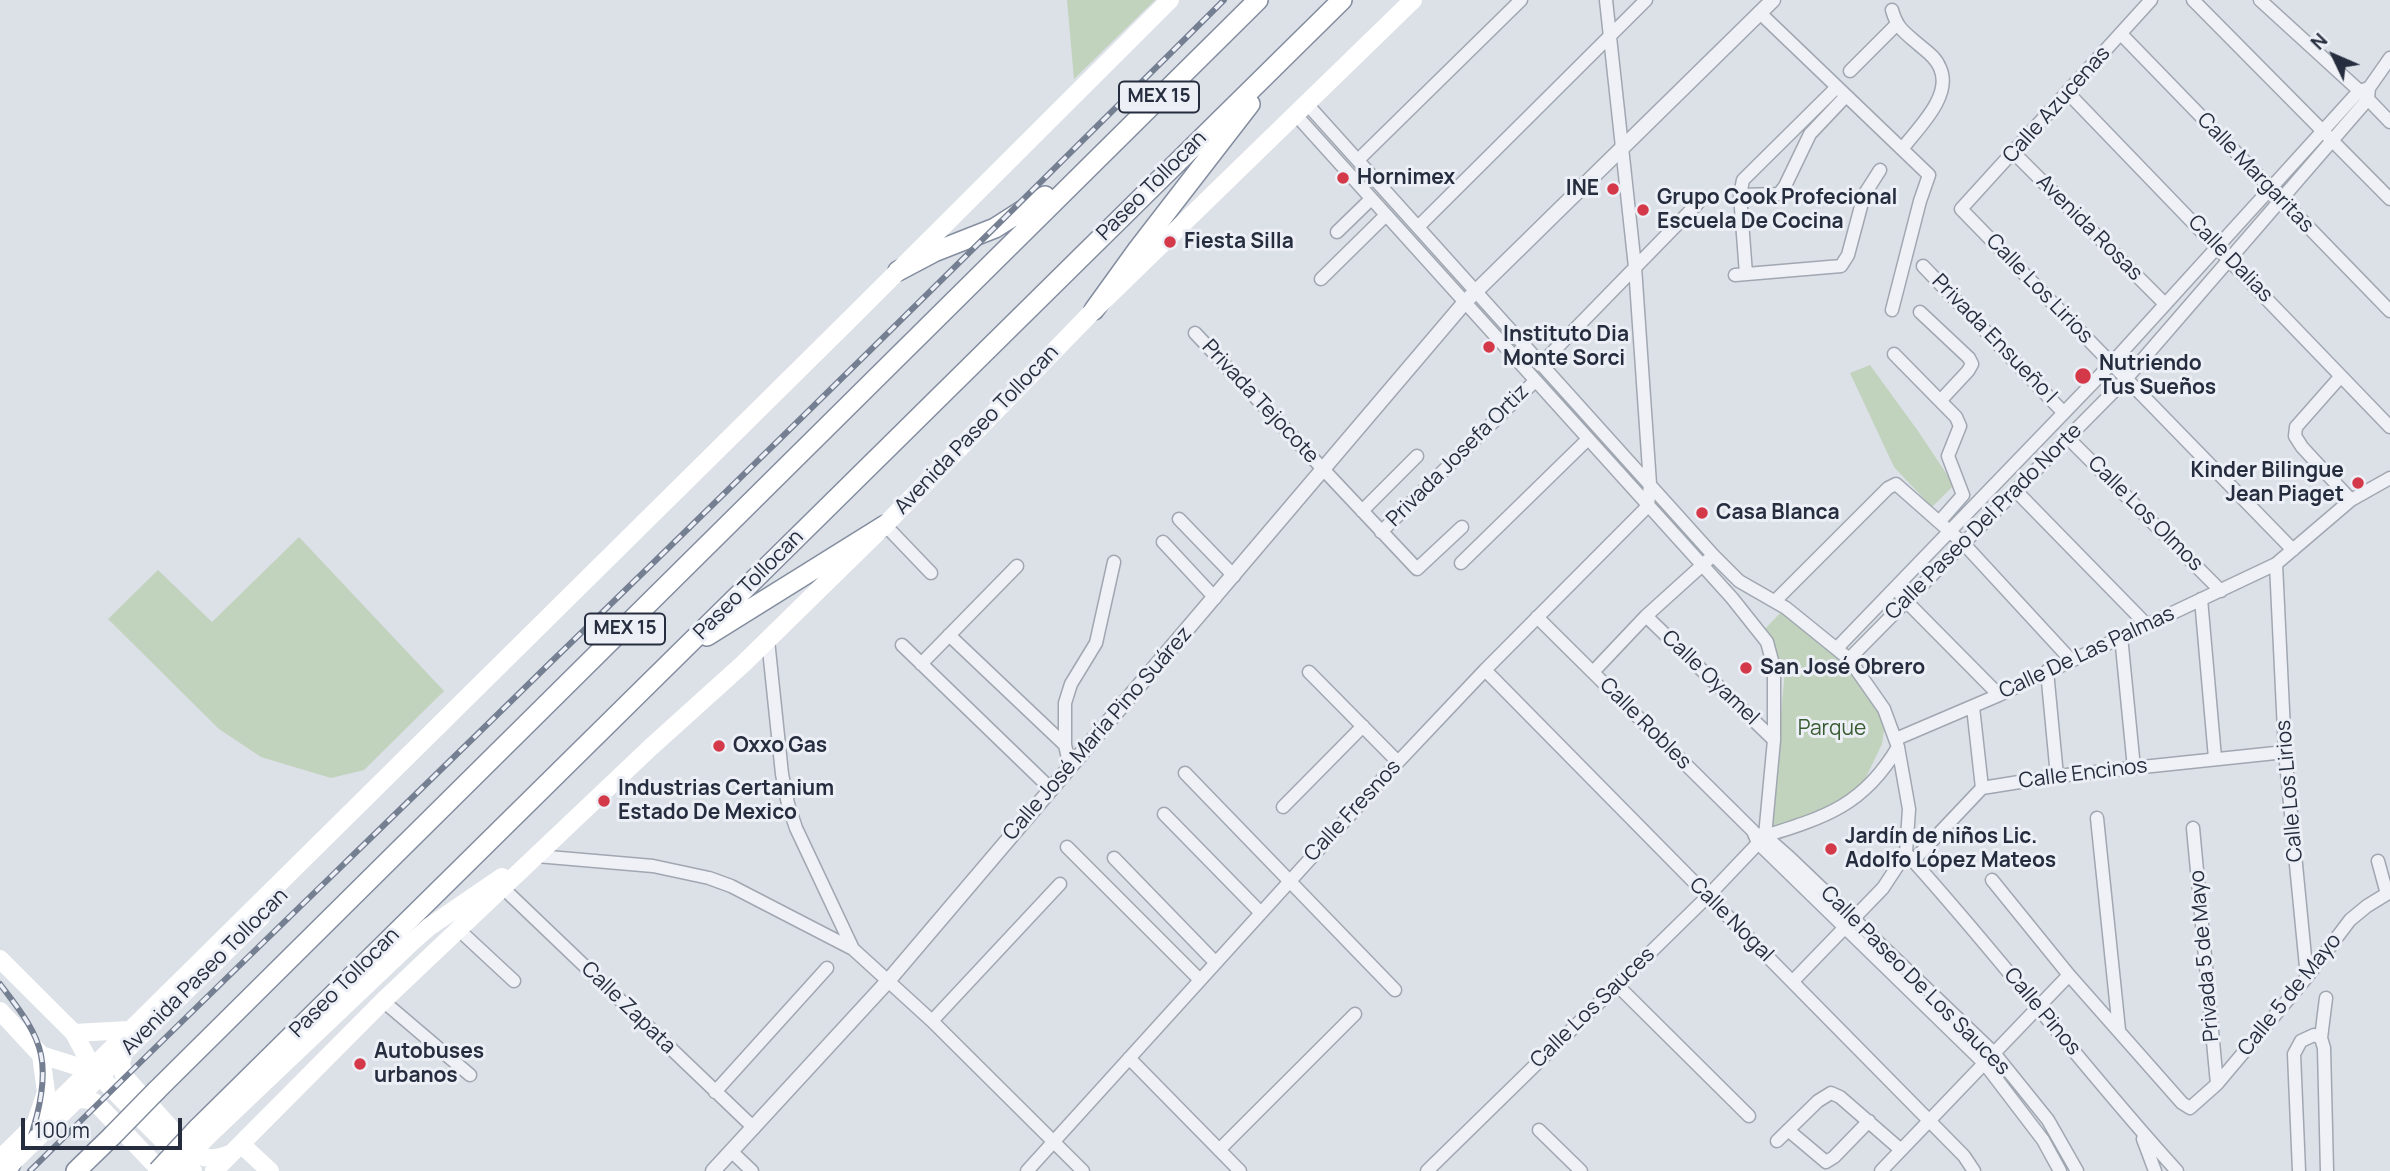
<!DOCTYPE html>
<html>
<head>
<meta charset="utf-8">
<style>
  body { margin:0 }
  #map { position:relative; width:2390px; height:1171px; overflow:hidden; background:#dce0e7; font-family:Manrope,sans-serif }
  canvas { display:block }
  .north { position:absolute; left:2299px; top:21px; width:70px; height:70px; -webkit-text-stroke:5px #eceff5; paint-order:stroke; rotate:314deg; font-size:19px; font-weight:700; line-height:28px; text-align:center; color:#252d3e }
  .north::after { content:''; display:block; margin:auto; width:24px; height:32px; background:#252d3e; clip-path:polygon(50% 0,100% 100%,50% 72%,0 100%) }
  .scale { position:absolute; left:21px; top:1118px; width:161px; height:32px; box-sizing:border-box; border:4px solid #252d3e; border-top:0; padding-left:9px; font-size:21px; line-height:24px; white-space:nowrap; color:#252d3e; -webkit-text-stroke:5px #eceff5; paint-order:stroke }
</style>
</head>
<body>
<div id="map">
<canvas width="2390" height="1171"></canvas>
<div class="north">N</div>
<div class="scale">100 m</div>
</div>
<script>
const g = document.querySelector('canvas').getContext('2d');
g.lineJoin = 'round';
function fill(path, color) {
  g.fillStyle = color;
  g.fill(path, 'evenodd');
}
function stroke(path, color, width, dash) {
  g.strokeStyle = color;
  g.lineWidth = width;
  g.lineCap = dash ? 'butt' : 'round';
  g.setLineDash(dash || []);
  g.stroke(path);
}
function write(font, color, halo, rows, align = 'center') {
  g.font = font + ' Manrope,sans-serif';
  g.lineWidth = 6;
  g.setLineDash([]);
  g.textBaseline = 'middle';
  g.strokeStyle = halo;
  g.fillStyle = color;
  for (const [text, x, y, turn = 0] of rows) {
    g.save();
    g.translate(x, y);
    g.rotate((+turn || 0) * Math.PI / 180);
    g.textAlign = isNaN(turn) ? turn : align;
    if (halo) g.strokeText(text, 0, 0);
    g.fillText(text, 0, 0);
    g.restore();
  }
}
fill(new Path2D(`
  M1067,0h88l-81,79z
  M1870,365l48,66 36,54 -22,22 -38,-40 -44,-94z
  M299,537l145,154 -80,79 -33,8 -70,-21 -42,-28 -111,-110 50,-49 54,52z
  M1785,608l64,52 37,57 -4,27 -26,54 -86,38 15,-166 -22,-39z`), '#c1d2bd');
const minor = new Path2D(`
  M2151,0l-190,209 332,341
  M2193,0l197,199
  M2260,0l104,95 26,27
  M1892,10c5,18 12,22 26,34 8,7 18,13 22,24 13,28 -23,61 -38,81
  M1760,13l169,162 -9,26 -28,109
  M2121,34l269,277
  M1850,71l46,-46
  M2068,93l322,334
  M1307,104l406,451 26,26 47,27 63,51 35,50 14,38 11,62 -3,44 -23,35 -90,93
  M1296,115l436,483 35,44 7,26v72l-9,96 -58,61 -280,274
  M2014,153l151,151
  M1358,160l163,-160
  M1740,195l39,-1 6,-8 25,-52 35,-37
  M1418,227l228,-227
  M1337,232l34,-33
  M1923,266l141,147
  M1746,274l-6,-79 3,-15 93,-92
  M1735,275l106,-9 7,-11 16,-60 16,-25
  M1321,279l65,-64
  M1920,312l49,46 3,6 -4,7 -27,29
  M1195,333l222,236 45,-42
  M1894,354l62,63 4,9 -12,30 15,39 -23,26
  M1540,365l158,-162
  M2341,376l-45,51 -1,9 7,11 49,53
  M2068,438l153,153
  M2016,491l130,133
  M1362,511l55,-55
  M1179,519l55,57
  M885,525l46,48
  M1381,532l154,-151
  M1163,542l52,56
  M1461,563l127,-124
  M2276,564l9,188 22,225
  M1901,596l98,99
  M2201,599l14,159
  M1775,601l113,-113 8,-4 68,60 107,116
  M1646,616l128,124
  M1537,617l216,214 5,12 227,221 58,76 17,31
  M949,635l116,110
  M2121,636l13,132
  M768,640l14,134 6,30 8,24 57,121 79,72 151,150
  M902,645l149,144
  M1837,648l274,-284 248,-273 10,-3
  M1849,659l276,-279 243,-281 1,-11 21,-30
  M921,664l96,-98
  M1485,670l479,486 10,15
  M2047,671l10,105
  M1309,672l89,90
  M1593,672l53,-56 62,-56
  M1973,707l9,81
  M1896,739l103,-44 277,-131 75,-64 39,-22
  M1070,767l-5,-22v-42l6,-19 25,-41 18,-81
  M1185,773l210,217
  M1283,807l80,-81
  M1164,814l96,98
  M2097,818l22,212
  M2193,828l24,256
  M1760,834l5,2 25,22 204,195 54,67 29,51
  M1765,836c61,-19 99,-31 133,-89
  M1067,847l132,132
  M1906,853c94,103 177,215 271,318
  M537,856l116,10 56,12 22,8 122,63
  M1114,858l101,104
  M1913,861l69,-73 75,-12 228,-24
  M2378,861l9,33
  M1992,880l77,95 113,128 8,5 27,-24 90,-107 43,-57 17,-14 23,-14
  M503,888l251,240
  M458,929l56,52
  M1617,985l132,131
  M383,1001l87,74
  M932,1021l128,-137
  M2321,1038l5,-40
  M1129,1058l111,113
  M715,1092l112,-124
  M1539,1130l42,41
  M1788,1130l38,32 8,-5 35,-36
  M2143,1139l12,32
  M1777,1141l41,-40 13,-8 9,4 61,53
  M1219,1150l136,-136
  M731,1151l21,20
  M1027,1171l371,-409 87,-92 163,-164 2,-22 -15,-217 -29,-267
  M1881,1171l188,-196
  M2299,1171l-5,-117 7,-13 13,-6 7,3 3,10 3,123`);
const tertiary = new Path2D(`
  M713,1171l175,-190 577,-679 308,-302`);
const trunk = new Path2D(`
  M898,271l36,-19 61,-24 50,-32
  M1094,310l44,-61 112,-145
  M707,636l178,-111
  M157,1090l1101,-1090
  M198,1128l1144,-1128
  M76,1171l36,-35`);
stroke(minor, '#a1a7b1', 15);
stroke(tertiary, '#a1a7b1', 17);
stroke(trunk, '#838d9f', 22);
stroke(minor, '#eff1f6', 12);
stroke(tertiary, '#eff1f6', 14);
stroke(new Path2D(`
  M0,959l74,74 18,34 20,22 81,82
  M0,1011l41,44 48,15
  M74,1033l55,-3
  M125,1047l-4,16 3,13 65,73c14,12 27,11 43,4
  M66,1102c11,-3 22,-5 31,2l64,67
  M37,1119l9,-27 -5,-37
  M208,1136l204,-194 17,-15 73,-50
  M242,1145l28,26
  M0,1159l846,-836 324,-323
  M214,1171l169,-170 268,-254 92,-83 142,-139 209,-215 319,-310`), '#fff', 18);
stroke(trunk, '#fff', 19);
const rail = new Path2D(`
  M0,984c15,20 36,45 41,71 7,34 -9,86 -25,116
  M30,1171c171,-170 345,-336 517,-505 227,-220 453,-443 677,-666`);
stroke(rail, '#757f92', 6);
stroke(rail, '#eceff5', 3.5, [10]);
const trunkBridge = new Path2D(`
  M112,1136l45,-46
  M158,1171l40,-43`);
stroke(trunkBridge, '#838d9f', 22, []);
stroke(new Path2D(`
  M4,1171l258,-255
  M174,1171l34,-35`), '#fff', 18);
stroke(trunkBridge, '#fff', 19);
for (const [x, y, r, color] of [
  [1343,178,7,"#d4394a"],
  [1613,189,7,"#d4394a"],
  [1643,210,7,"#d4394a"],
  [1170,242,7,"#d4394a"],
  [1489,347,7,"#d4394a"],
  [2083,376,9,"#d4394a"],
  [2358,483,7,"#d4394a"],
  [1702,513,7,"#d4394a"],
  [1746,668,7,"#d4394a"],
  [719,746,7,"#d4394a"],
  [604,801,7,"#d4394a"],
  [1831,849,7,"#d4394a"],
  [360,1064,7,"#d4394a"]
]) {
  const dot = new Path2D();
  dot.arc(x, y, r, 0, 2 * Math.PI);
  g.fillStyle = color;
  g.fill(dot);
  stroke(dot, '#eceff5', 2.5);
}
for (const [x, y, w] of [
  [1159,97,80],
  [625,629,80]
]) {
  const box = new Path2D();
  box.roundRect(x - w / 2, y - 15.5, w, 31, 5);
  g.fillStyle = '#eceff5';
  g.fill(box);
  stroke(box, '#252d3e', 2);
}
write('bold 19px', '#252d3e', null, [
  ["MEX 15",1159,97],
  ["MEX 15",625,629]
]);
write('21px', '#252d3e', '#eceff5', [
  ["Calle Azucenas",2057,105,-48],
  ["Calle Margaritas",2255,173,46],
  ["Paseo Tollocan",1152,186,-45],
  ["Avenida Rosas",2089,228,45],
  ["Calle Dalias",2230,259,46],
  ["Calle Los Lirios",2039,289,46],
  ["Privada Ensueño I",1994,339,46],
  ["Privada Tejocote",1260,402,47],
  ["Avenida Paseo Tollocan",977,430,-46],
  ["Privada Josefa Ortiz",1458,456,-45],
  ["Calle Los Olmos",2145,514,45],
  ["Calle Paseo Del Prado Norte",1984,522,-45],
  ["Paseo Tollocan",749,585,-45],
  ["Calle De Las Palmas",2087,653,-25],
  ["Calle Oyamel",1710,678,44],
  ["Calle Robles",1645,724,45],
  ["Calle José María Pino Suárez",1098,734,-49],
  ["Calle Encinos",2083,774,-7],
  ["Calle Los Lirios",2290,791,-95],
  ["Calle Fresnos",1353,811,-47],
  ["Calle Nogal",1731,920,45],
  ["Privada 5 de Mayo",2205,956,-95],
  ["Avenida Paseo Tollocan",205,972,-45],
  ["Calle Paseo De Los Sauces",1915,981,45],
  ["Paseo Tollocan",345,983,-45],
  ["Calle 5 de Mayo",2290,995,-51],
  ["Calle Zapata",628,1008,44],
  ["Calle Los Sauces",1593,1008,-44],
  ["Calle Pinos",2042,1012,50]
]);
write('bold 21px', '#252d3e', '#eceff5', [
  ["Hornimex",1357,178],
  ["INE",1599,189,"right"],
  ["Grupo Cook Profecional",1657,198],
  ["Escuela De Cocina",1657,222],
  ["Fiesta Silla",1184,242],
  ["Instituto Dia",1503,335],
  ["Monte Sorci",1503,359],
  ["Nutriendo",2099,364],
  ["Tus Sueños",2099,388],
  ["Kinder Bilingue",2344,471,"right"],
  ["Jean Piaget",2344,495,"right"],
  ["Casa Blanca",1716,513],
  ["San José Obrero",1760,668],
  ["Oxxo Gas",733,746],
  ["Industrias Certanium",618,789],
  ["Estado De Mexico",618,813],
  ["Jardín de niños Lic.",1845,837],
  ["Adolfo López Mateos",1845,861],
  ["Autobuses",374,1052],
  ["urbanos",374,1076]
], 'left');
write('21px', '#385b32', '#eceff5', [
  ["Parque",1832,729]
]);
</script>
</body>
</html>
